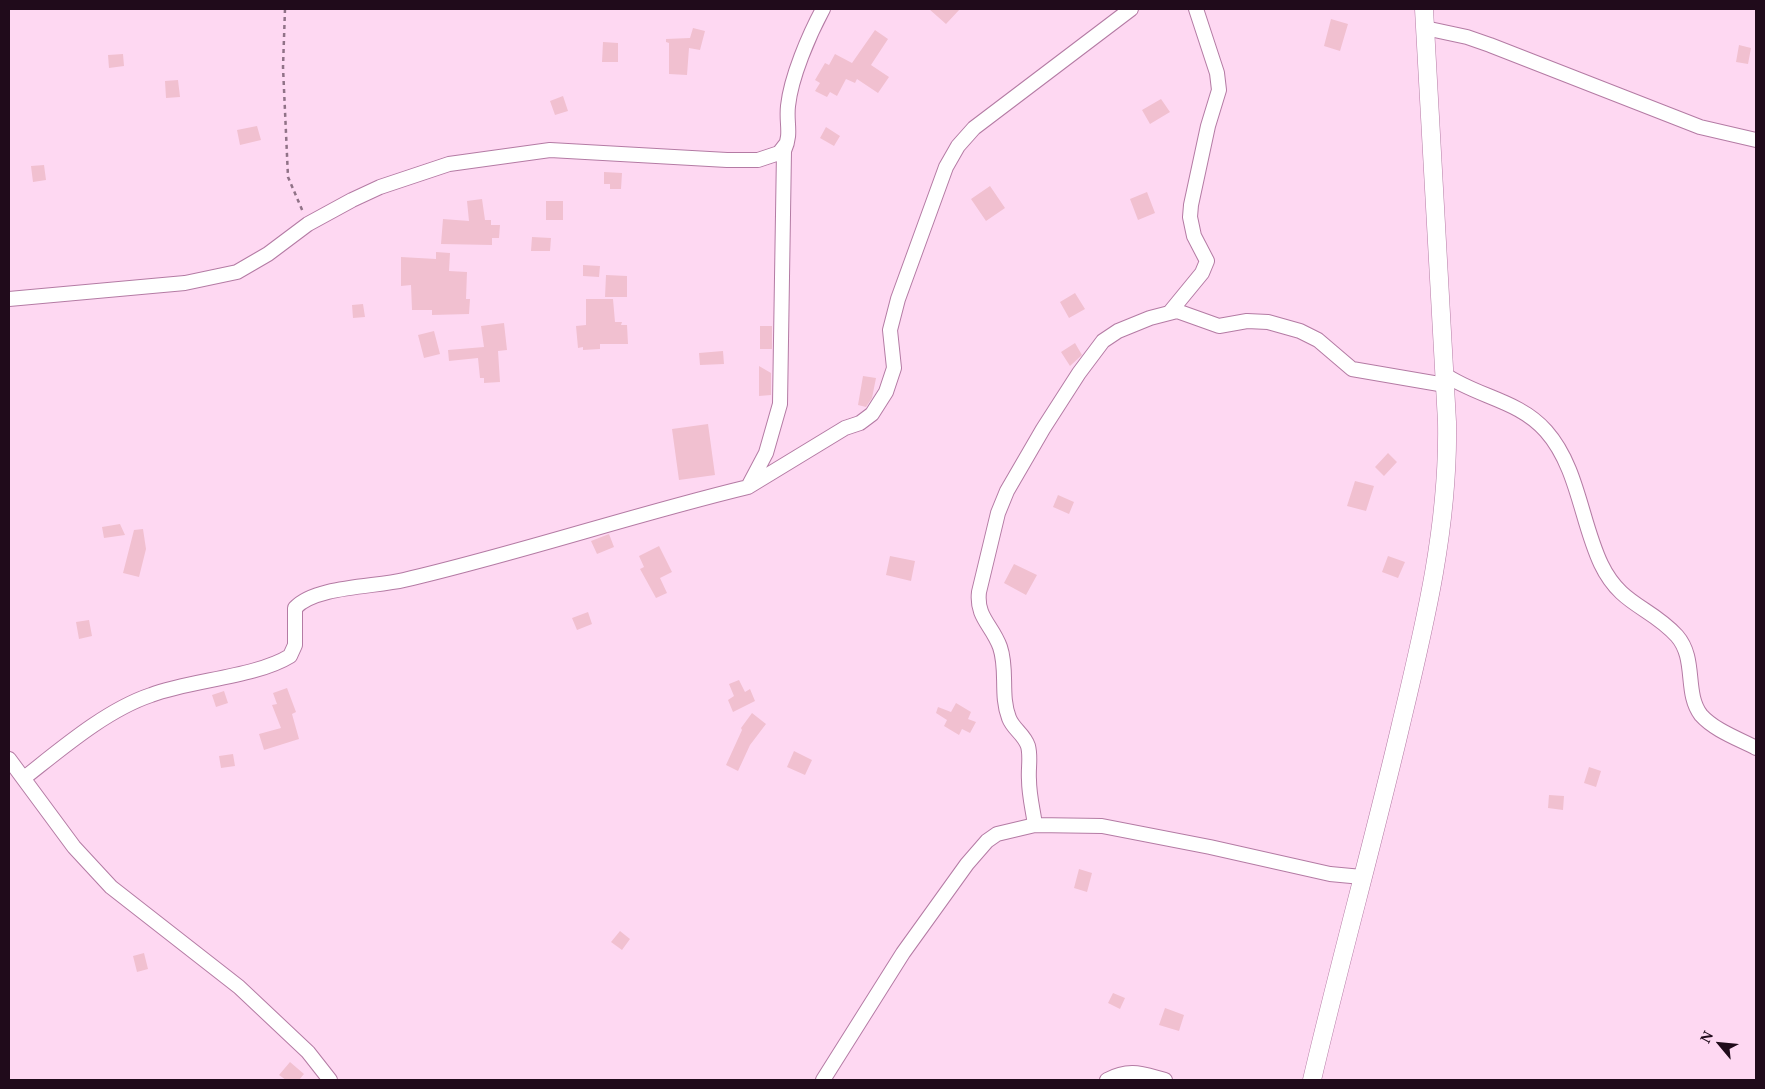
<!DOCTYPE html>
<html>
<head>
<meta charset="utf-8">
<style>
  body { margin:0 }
  #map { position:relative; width:1765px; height:1089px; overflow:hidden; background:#fed8f2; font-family:"Noto Serif",serif }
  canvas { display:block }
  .frame { position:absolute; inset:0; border:10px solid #200b1b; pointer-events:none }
  .north { position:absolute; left:1695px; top:1019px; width:50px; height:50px; -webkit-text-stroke:4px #fed8f2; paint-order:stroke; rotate:298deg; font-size:14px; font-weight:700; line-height:20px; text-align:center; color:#200b1b }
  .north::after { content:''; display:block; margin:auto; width:18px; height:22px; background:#200b1b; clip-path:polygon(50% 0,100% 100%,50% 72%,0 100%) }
</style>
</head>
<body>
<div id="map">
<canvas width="1765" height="1089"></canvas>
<div class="frame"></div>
<div class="north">N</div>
</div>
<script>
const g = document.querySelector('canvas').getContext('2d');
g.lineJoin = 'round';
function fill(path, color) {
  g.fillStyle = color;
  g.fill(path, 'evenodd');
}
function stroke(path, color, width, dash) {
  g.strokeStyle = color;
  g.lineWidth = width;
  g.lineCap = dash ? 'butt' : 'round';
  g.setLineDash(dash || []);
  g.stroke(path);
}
fill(new Path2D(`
  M929,9h31l-14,15z
  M1331,19l17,5 -8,27 -16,-5z
  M693,28l12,3 -5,19 -11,-2 -2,27 -18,-1v-31l-3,-1v-3l24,-1z
  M875,30l13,9 -17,26 18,12 -11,16 -21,-14 -2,4 -9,-4 -9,17 -7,-4 -3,5 -12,-6 5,-8 -5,-3 10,-17 4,2 6,-11 17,9z
  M603,42l15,1v19h-16z
  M1739,45l12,3 -3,16 -12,-2z
  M123,54l1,12 -15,2 -1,-13z
  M178,80l2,17 -14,1 -1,-17z
  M563,96l5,15 -13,4 -5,-14z
  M1161,99l9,13 -20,12 -8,-14z
  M257,126l4,14 -21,5 -3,-15z
  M826,127l14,9 -6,10 -14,-8z
  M44,165l2,15 -13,2 -2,-16z
  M604,172l18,1 -1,16h-11v-5h-6z
  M990,186l15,22 -19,13 -15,-22z
  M1147,192l8,21 -17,7 -8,-21z
  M482,199l3,21h6v5h9l-1,13h-7v7l-51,-1 2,-25 26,2 -2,-20z
  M546,201h17v19h-17z
  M532,237l19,1 -1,13h-19z
  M436,252l14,1 -1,18 18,1 -1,27h4l-1,15 -37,1v-5h-20l-1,-25 -10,1v-29l35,2z
  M583,265l17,1 -1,11 -16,-1z
  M606,275l21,1v21h-22z
  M1075,293l10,16 -16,9 -9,-16z
  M586,299h27l2,23h7l-1,3h6l1,19h-28v5l-17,1v-3l-5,1 -2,-22 10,-1z
  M363,304l2,13 -12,1 -1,-13z
  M504,323l3,27 -9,1 2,31 -16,1v-5h-4l-2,-20 -29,3 -1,-11 36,-3 -3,-21z
  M760,326h12v23h-12z
  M434,331l6,23 -16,4 -6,-23z
  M1075,343l7,12 -12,11 -9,-14z
  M723,351l1,13 -24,1 -1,-12z
  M759,366l12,7v22l-12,1z
  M863,376l13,2 -4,20 -6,9 -8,-2z
  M708,424l7,51 -36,5 -7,-51z
  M1388,453l9,9 -13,14 -9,-9z
  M1355,481l19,5 -8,25 -19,-5z
  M1058,495l16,7 -5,12 -16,-7z
  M120,524l5,11 -21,3 -2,-11z
  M143,529l3,20 -7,28 -16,-4 11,-43z
  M609,534l5,13 -17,7 -6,-13z
  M659,546l13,26 -12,6 7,15 -11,5 -16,-29 4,-2 -5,-11z
  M890,556l25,5 -4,20 -25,-6z
  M1388,556l17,6 -7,16 -16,-6z
  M1014,564l23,11 -11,20 -22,-12z
  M588,612l4,12 -15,6 -5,-12z
  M89,620l3,16 -13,3 -3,-17z
  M739,680l6,12 5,-3 5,12 -22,11 -5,-12 6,-4 -5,-12z
  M287,688l9,24 -4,2 7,25 -35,11 -5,-16 22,-6 -9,-23 5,-1 -4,-11z
  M224,691l4,12 -12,4 -4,-12z
  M956,703l15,9 -3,7 8,3 -6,11 -8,-4 -3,6 -15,-9 3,-6 -11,-7 2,-6 13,5z
  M752,713l14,11 -16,21 -12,26 -12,-6 16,-35 -1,-2z
  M794,751l18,9 -7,15 -18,-8z
  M233,754l2,12 -14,2 -2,-12z
  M1589,767l12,4 -5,16 -12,-4z
  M1549,795l15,1 -1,14 -15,-2z
  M1079,869l13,4 -5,19 -13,-4z
  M620,931l10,8 -8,11 -11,-8z
  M144,953l4,16 -11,3 -4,-16z
  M1113,993l12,5 -5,11 -12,-6z
  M1165,1008l19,7 -5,16 -20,-6z
  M290,1062l14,12 -5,6h-13l-7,-5z`), '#f1c0d0');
const minor = new Path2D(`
  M1425,28l42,9 23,8 210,82 56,13
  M9,299l176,-16 52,-11 31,-18 40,-30 44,-24 28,-13 69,-23 101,-14 177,10h31l21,-7 7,-9
  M1170,312l32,-39 5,-12 -13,-25 -4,-19 1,-12 17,-79 11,-36 -2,-17 -21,-64
  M1444,374c33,23 75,26 102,57 32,36 35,91 55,133 20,42 49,42 76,72 20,23 7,57 24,79 13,15 38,24 55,33
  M748,487l97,-59 15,-5 12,-9 14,-22 8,-24 -4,-38 8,-31 48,-132 12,-21 16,-18 157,-119
  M9,759l65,88 37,40 128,100 69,65 22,28
  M24,778c37,-29 82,-68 127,-83 40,-15 105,-18 139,-39l5,-11v-37c20,-22 80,-21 109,-28 116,-27 228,-65 344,-93l18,-34 14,-49 4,-253c8,-18 2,-27 4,-45 3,-29 21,-71 35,-97
  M1035,825c-2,-15 -6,-30 -6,-45 -1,-11 2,-23 -1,-34 -4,-12 -15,-17 -19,-28 -9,-23 -1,-48 -9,-71 -8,-22 -24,-30 -21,-55l19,-79 9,-22 36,-62 36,-56 24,-32 15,-10 32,-13 27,-7 42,15 28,-5 21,1 32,9 18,9 34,29 93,16
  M823,1080l80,-127 64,-89 20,-23 10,-7 38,-9 67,1 108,21 120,27 32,3
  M1107,1080c23,-12 35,-6 58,0`);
const tertiary = new Path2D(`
  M1312,1080c28,-119 61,-237 89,-356 24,-100 48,-199 46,-302l-23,-413`);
stroke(minor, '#b47ba4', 16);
stroke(tertiary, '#b47ba4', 19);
stroke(new Path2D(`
  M285,9l-2,58 5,110 15,35`), '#907287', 2.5, [4, 4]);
stroke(minor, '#fff', 14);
stroke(tertiary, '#fff', 18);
</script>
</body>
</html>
